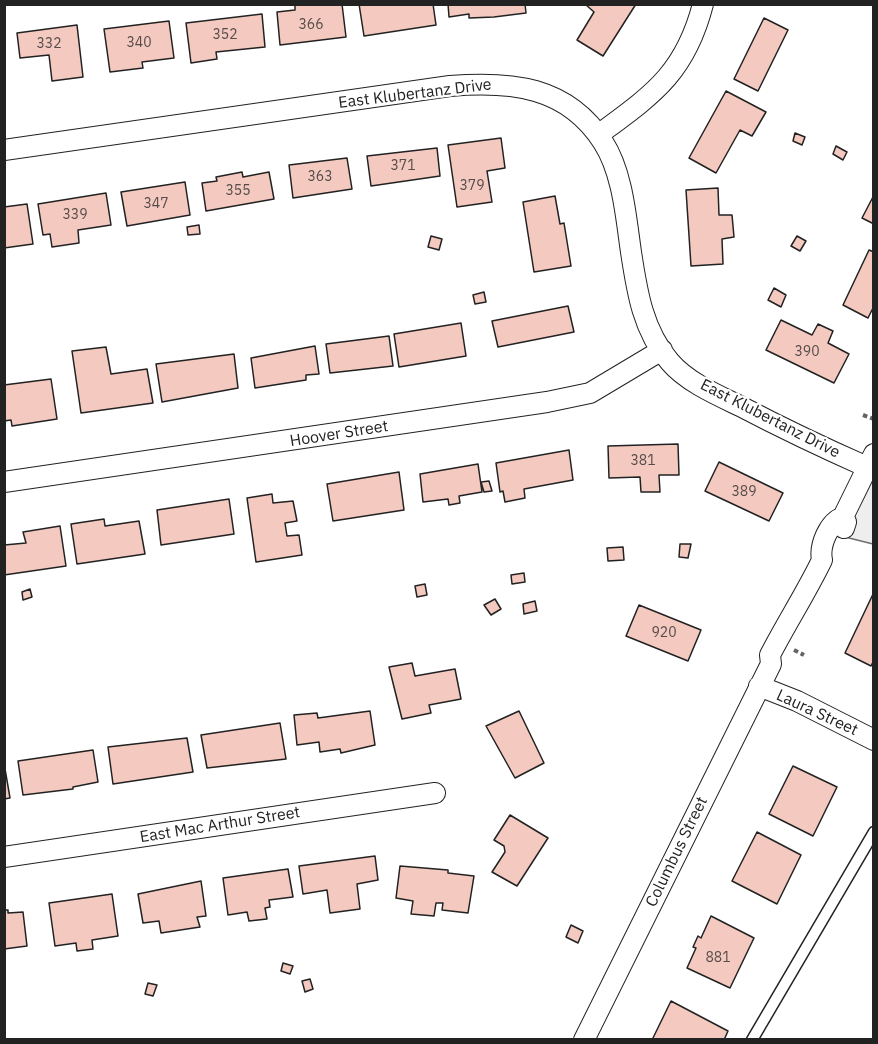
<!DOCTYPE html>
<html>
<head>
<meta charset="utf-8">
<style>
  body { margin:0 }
  #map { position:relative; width:878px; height:1044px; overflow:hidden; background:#fff; font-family:"IBM Plex Sans",sans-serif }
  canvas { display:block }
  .frame { position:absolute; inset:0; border:6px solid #222; pointer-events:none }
</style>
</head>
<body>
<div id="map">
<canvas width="878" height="1044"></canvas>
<div class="frame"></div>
</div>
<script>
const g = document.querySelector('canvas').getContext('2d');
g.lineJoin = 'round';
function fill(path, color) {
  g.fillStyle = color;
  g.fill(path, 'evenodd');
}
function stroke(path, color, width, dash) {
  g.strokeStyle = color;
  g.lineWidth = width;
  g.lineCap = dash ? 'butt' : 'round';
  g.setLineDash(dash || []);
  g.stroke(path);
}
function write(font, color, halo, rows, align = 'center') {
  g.font = font + ' "IBM Plex Sans",sans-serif';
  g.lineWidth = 4.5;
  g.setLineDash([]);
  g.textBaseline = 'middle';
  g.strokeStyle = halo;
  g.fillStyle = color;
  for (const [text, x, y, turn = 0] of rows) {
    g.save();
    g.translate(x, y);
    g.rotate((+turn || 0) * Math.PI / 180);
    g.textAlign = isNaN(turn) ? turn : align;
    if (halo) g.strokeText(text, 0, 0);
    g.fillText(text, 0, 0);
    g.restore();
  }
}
const green = new Path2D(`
  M873,454v90l-32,-8z`);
fill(green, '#eee');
stroke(green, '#6f6f6f', 1.5);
const building = new Path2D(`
  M295,4h47l4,33 -66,8 -3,-33 18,-2z
  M359,4h74l3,21 -72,11z
  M448,4h77l1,9 -32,4 -25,1v-4l-20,3z
  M585,4h51l-33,52 -26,-16 17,-28z
  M262,14l3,33 -49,5 1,7 -26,4 -5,-40z
  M764,18l24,12 -30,61 -24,-12z
  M169,21l5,37 -32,4 1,6 -33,4 -6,-43z
  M77,25l6,52 -31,4 -3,-26 -29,3 -3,-25z
  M726,91l40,21 -14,24 -12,-6 -24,43 -27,-15z
  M795,133l10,4 -3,8 -9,-4z
  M501,138l4,30 -18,3 5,31 -35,5 -9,-62z
  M836,146l11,6 -4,8 -10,-6z
  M437,148l3,28 -69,10 -4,-30z
  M347,158l5,31 -59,9 -4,-33z
  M242,172l1,5 26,-5 5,27 -68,12 -4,-28 15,-2 -1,-4z
  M185,182l5,33 -63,11 -6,-34z
  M718,188l1,27h13l2,22 -12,2 1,25 -32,2 -5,-76z
  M106,193l5,32 -33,5 1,13 -27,4 -2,-13 -7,1 -5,-31z
  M874,195v29l-12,-6z
  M555,196l5,28 4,-1 7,43 -37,6 -11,-70z
  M27,204l6,40 -29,4v-41z
  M199,225l1,9 -12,1 -1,-8z
  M431,236l11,3 -3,11 -11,-3z
  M797,236l9,5 -6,10 -9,-5z
  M869,250l5,2v54l-6,12 -25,-13z
  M774,288l12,7 -5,12 -13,-7z
  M484,292l2,10 -11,2 -2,-9z
  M568,306l6,26 -76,15 -6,-26z
  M781,320l31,15 6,-11 15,7 -5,12 21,11 -15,29 -68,-33z
  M461,323l5,33 -67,11 -5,-33z
  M389,336l4,30 -63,7 -4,-29z
  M315,346l4,28 -13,1v5l-51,8 -4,-30z
  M106,347l5,27 36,-5 6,34 -72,10 -9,-62z
  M234,354l4,34 -76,14 -6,-38z
  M51,379l6,40 -45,7 -1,-6 -7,1v-36z
  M678,444l1,31h-20l1,17h-19l-1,-15 -31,1 -1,-32z
  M569,450l4,30 -49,9 1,9 -20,4 -2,-11 -3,1 -4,-29z
  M719,462l64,31 -14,28 -64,-30z
  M478,464l4,28 -23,4 1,7 -11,2 -1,-6 -25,3 -3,-28z
  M399,472l5,38 -71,11 -6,-37z
  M489,481l3,10 -8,1 -3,-10z
  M272,494l1,9 20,-2 4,20 -12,2 2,13 12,-1 3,20 -46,7 -9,-64z
  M229,499l5,35 -73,11 -4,-35z
  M104,519l1,7 34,-5 6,33 -68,10 -6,-40z
  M60,526l6,40 -62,9v-30l22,-2 -3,-11z
  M680,544h11l-3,14 -9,-1z
  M623,547l1,13 -16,1 -1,-13z
  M524,573l1,9 -13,2 -1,-9z
  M425,584l2,11 -10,2 -2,-11z
  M30,589l2,8 -9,3 -1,-8z
  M874,592v68l-3,6 -26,-13z
  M495,599l6,10 -10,6 -7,-10z
  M535,601l2,10 -13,3 -1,-10z
  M639,605l62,25 -13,31 -62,-25z
  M412,663l3,13 40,-7 6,30 -32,6 2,8 -29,6 -13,-52z
  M370,711l5,34 -34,8 -1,-4 -20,3 -1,-10 -22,3 -3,-30 23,-2 1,5z
  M519,711l25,52 -29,15 -29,-52z
  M280,723l6,36 -79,9 -6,-33z
  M187,738l6,34 -80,12 -5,-37z
  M93,750l5,32 -25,5v2l-50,6 -5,-34z
  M4,763l6,35 -6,1z
  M793,766l44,21 -24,49 -44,-22z
  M510,815l38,23 -31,48 -25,-14 13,-20 -1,-6 -10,-6z
  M757,832l44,23 -24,49 -45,-23z
  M375,856l3,24 -21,4 3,25 -30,4 -3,-23 -24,4 -4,-28z
  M400,866l48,4v3l26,3 -6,37 -26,-3 1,-7h-7l-2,13 -23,-2 2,-13 -17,-3z
  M288,869l5,28 -24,3 1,7 -5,1 2,11 -18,2 -2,-9 -19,3 -5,-37z
  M201,881l5,35 -9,1 3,10 -39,6 -2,-12 -16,2 -5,-29z
  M112,894l6,42 -26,4 1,9 -16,2 -1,-8 -21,3 -6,-43z
  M4,910h4v3l15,-1 4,34 -23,3z
  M711,916l43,22 -24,50 -43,-20 9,-20 -3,-1 5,-11 3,2z
  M571,925l12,6 -5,12 -12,-6z
  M283,963l10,3 -3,8 -9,-3z
  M310,979l3,10 -8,3 -3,-11z
  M148,983l9,2 -4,11 -8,-2z
  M671,1001l57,30 -4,9h-72z`);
fill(building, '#f3c9c0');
stroke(building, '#222', 1.5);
const service = new Path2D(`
  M752,1040l122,-208`);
const minor = new Path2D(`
  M598,135c54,-40 87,-61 105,-131
  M4,150l446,-64c61,-5 117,0 153,56 20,31 23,76 28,110 6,40 12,79 39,110 17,20 47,33 70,44 42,22 84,42 127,61
  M4,482l543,-80 43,-9 72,-43
  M844,528l2,-6 -3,-5 31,-63
  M759,686l38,15 77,39
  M4,857l431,-64
  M584,1040l187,-376 -1,-9c17,-33 36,-62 52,-95 -3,-15 7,-38 21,-43`);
stroke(service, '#222', 13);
stroke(minor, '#222', 22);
stroke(new Path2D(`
  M863,415l11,4
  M794,650l10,5`), '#646464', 4, [4.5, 3]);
stroke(service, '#fff', 10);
stroke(minor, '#fff', 20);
write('14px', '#564c4a', null, [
  ["366",311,25],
  ["352",225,35],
  ["340",139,43],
  ["332",49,44],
  ["371",403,166],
  ["363",320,177],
  ["379",472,186],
  ["355",238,191],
  ["347",156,204],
  ["339",75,215],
  ["390",807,352],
  ["381",643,461],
  ["389",744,492],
  ["920",664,633],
  ["881",718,958]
]);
write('16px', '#222', '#fff', [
  ["East Klubertanz Drive",415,94,-7],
  ["East Klubertanz Drive",770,419,27],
  ["Hoover Street",339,434,-9],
  ["Laura Street",817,713,25],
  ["East Mac Arthur Street",220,825,-9],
  ["Columbus Street",677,852,-64]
]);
</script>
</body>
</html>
